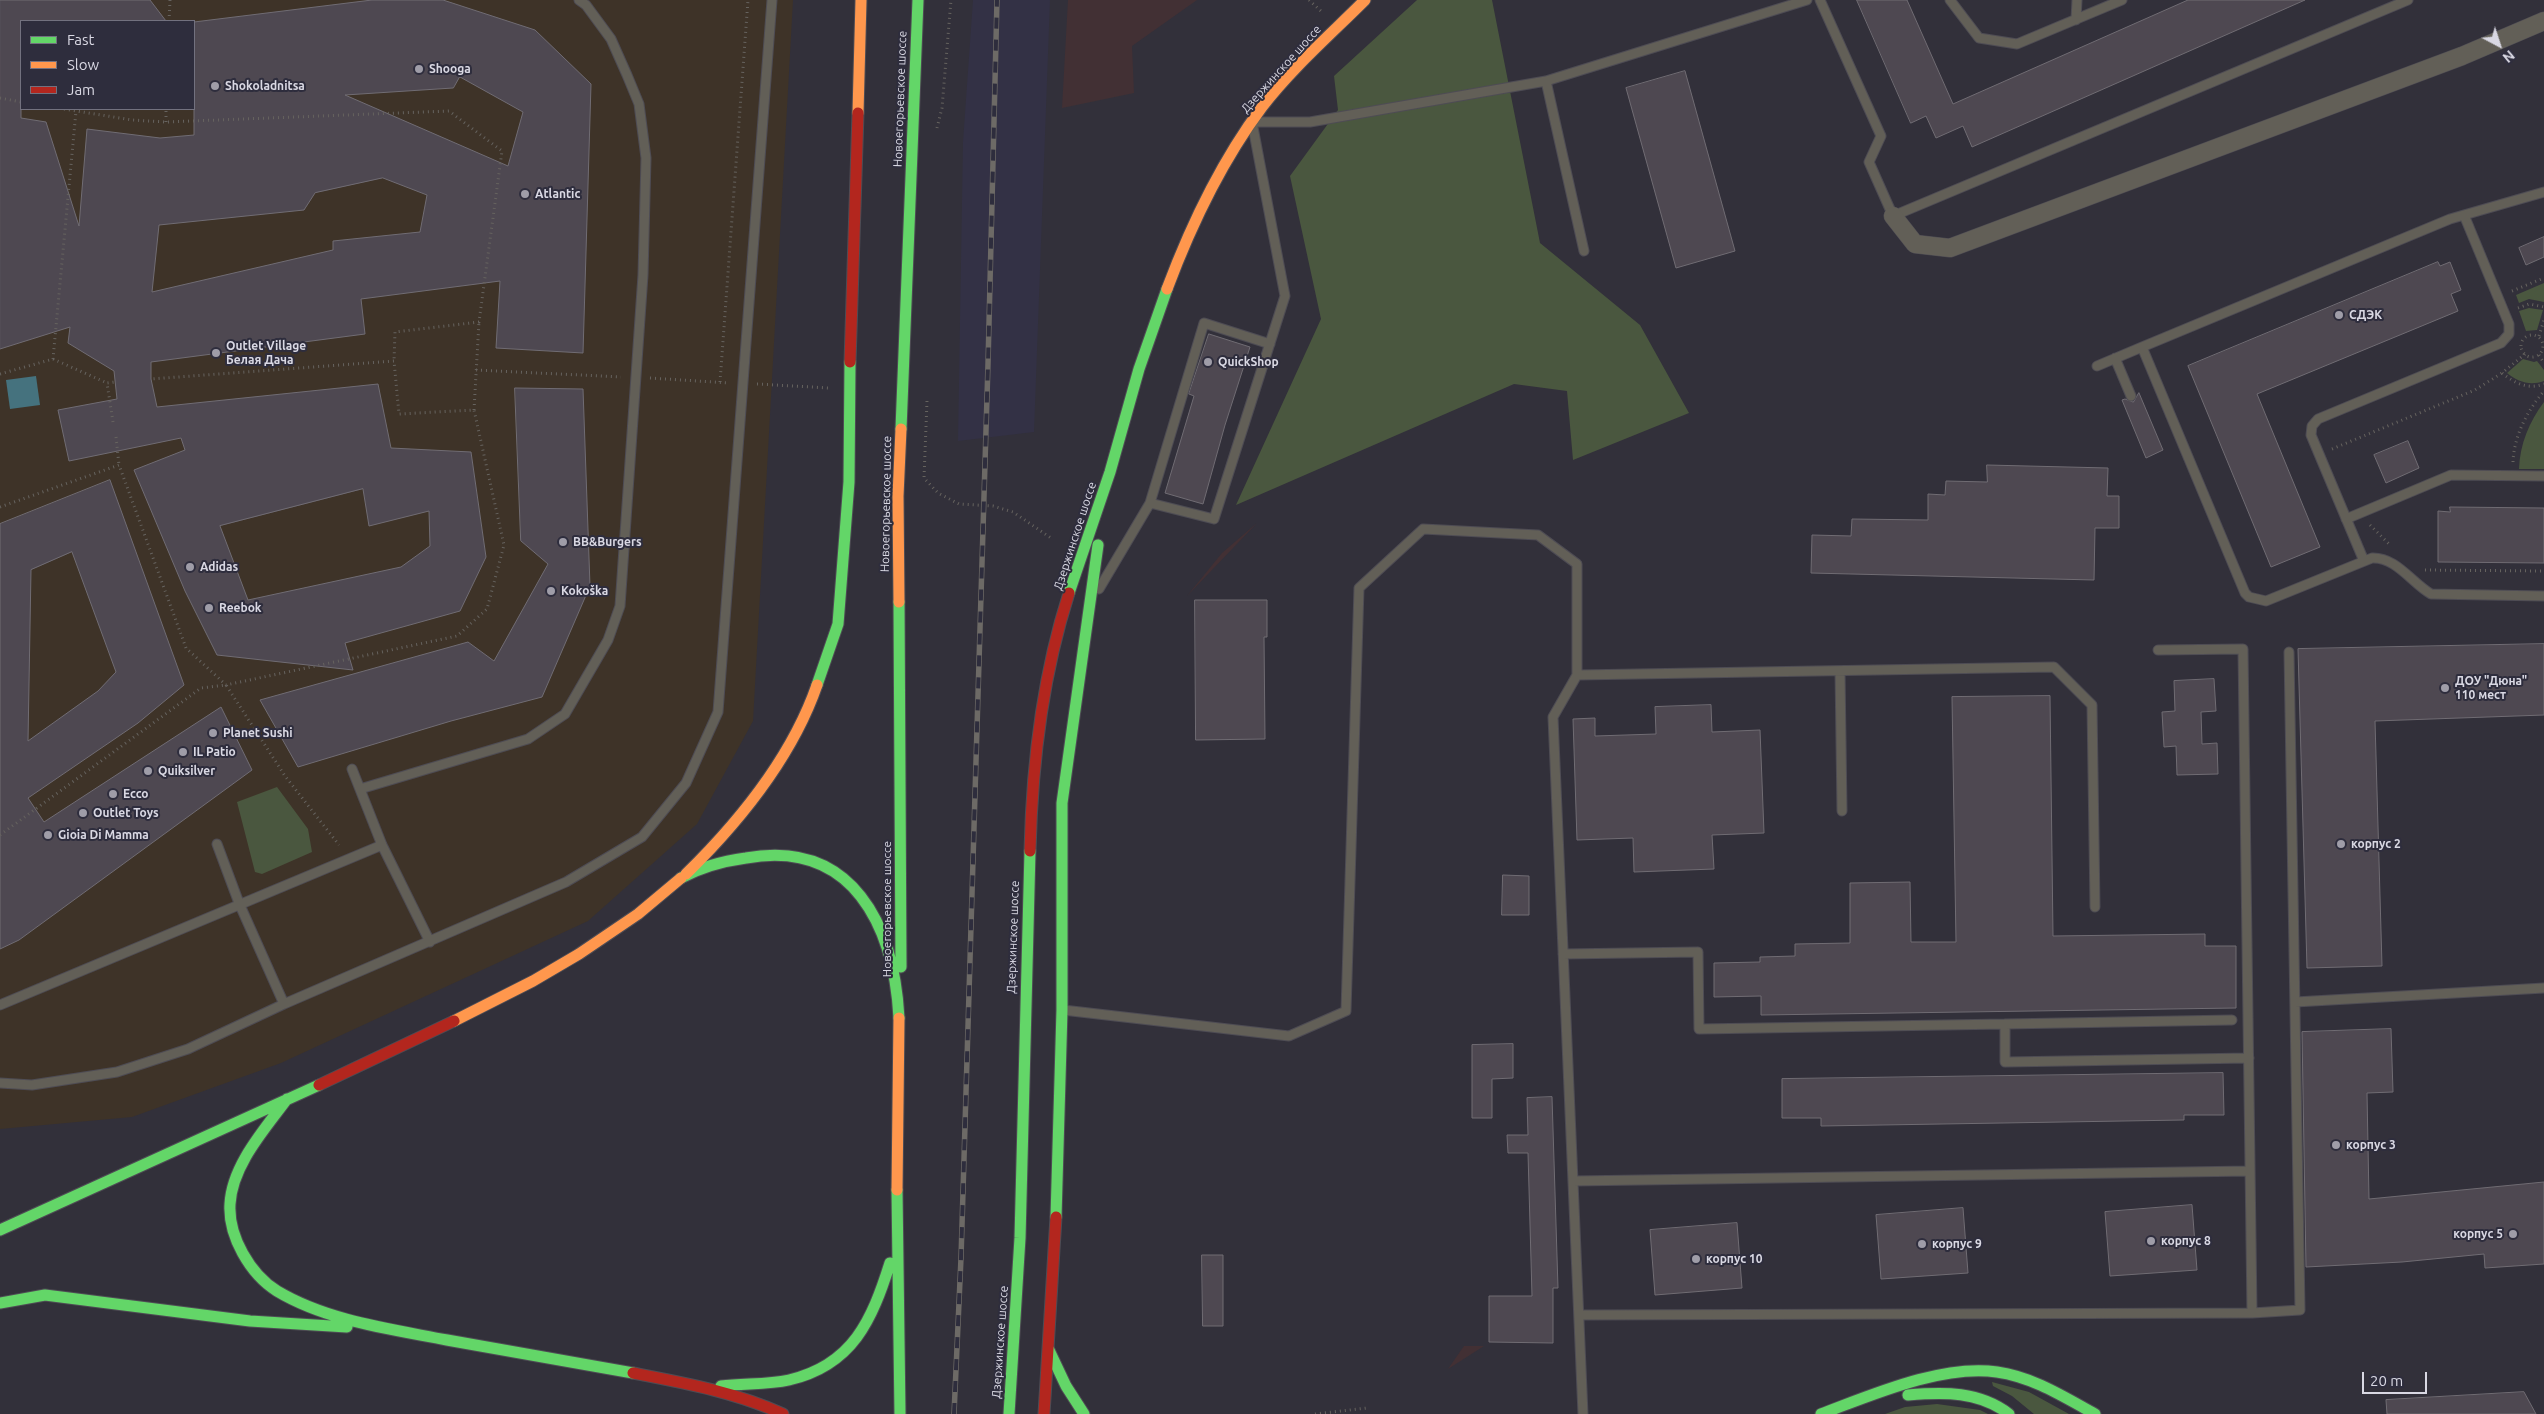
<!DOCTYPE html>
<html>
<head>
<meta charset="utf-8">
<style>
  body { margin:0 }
  #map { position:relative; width:2544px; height:1414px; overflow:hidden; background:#32303a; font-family:Ubuntu,sans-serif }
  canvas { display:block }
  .legend { position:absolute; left:20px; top:20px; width:175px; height:90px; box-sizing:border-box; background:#2e2d3d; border:1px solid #72717f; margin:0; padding:6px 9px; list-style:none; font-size:15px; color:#d9d8e3 }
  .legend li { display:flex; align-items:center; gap:10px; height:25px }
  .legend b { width:25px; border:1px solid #72717f }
  .north { position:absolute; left:2474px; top:20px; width:50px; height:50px; -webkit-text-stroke:4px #2e2d3d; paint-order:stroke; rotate:140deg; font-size:14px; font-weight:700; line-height:20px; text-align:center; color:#d9d8e3 }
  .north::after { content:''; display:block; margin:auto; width:18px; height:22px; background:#d9d8e3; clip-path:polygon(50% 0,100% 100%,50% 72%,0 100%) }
  .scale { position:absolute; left:2362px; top:1372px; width:65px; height:22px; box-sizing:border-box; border:2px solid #d9d8e3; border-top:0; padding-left:6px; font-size:15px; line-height:18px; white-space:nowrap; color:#d9d8e3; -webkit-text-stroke:4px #2e2d3d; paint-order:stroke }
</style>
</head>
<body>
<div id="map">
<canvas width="2544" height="1414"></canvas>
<ul class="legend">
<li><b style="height:6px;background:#63d668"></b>Fast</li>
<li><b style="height:6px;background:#ff974d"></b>Slow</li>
<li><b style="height:6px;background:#b3261e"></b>Jam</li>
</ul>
<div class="north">N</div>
<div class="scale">20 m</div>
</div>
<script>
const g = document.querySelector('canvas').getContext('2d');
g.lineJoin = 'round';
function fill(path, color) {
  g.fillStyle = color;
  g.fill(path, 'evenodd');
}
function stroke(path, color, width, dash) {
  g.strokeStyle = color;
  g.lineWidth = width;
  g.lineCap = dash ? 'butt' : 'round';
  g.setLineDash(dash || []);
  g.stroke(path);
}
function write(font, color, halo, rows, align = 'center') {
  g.font = font + ' Ubuntu,sans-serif';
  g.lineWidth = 4;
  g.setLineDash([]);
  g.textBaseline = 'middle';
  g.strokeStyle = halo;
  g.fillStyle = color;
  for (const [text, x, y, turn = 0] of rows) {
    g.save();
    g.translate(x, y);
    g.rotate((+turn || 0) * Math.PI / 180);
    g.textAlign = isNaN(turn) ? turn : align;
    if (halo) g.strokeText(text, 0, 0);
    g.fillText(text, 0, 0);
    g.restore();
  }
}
fill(new Path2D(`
  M0,0h793l-40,721 -56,103 -109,97 -307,142 -149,54 -132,12zM21,21h173v88h-173z`), '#3e3328');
fill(new Path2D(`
  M1068,0h129l-65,46 2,47 -72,15z
  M1257,523l-70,73 35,-43z
  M1464,1346h20l-36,23z`), '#423034');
fill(new Path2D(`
  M973,0h77l-16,432 -76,9 5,-299z`), '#333145');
fill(new Path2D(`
  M1417,0h75l48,243 100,82 49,88 -116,47 -6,-69 -53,-7 -278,121 85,-186 -31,-143 48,-66 -4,-34z
  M2544,283v19l-15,-3 -10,4 -3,-8z
  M2529,308l14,2 -6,20 -11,1 -7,-20z
  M2523,359l11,3 3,-1 7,9v11c-14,5 -26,1 -37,-8z
  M2544,402v67h-25c1,-25 10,-47 25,-67z
  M277,787l31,42 4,23 -50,22 -7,-2 -18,-70z
  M1992,1382l37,10 40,22h-35l-22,-18 -19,-10z
  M1937,1404l43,6 8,4h-103l20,-7z`), '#4a573f');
fill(new Path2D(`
  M36,376l4,29 -30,4 -4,-29z`), '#45727e');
const building = new Path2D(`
  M0,0h150l16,21h-145v97l25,4 33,104 8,-97 73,9 34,-3v-113l178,-22h71l92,30 56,54 -8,269 -87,-5 4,-67 -139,18 4,35 -214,28v17l6,28 221,-23 13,64 80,4 15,105 -26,54 -115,32 8,27 -136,-15 -32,-64 -51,-121 51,-20 -4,-12 -112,23 -11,-51 59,-11 -3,-28 -46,-28 2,-16 -70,22zM460,77l63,35 -15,54 -163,-71 108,-7zM383,178l44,17 -7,37 -87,9v9l-181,42 7,-67 145,-15 11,-17zM363,489l6,37 60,-15 1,35 -29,21 -153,33 -28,-74z
  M1857,0h50l46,104 235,-104h117l-333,147 -9,-21 -27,12 -10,-22 -15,7z
  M1685,71l50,180 -59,17 -50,-180z
  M2544,237v20l-18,8 -7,-17z
  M2438,262l2,4 10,-4 11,28 -10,4 7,17 -201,83 63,153 -49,20 -83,-201z
  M1209,334l41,13 -25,78 -22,79 -38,-11 29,-97 -5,-2z
  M515,388l68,1 7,197 -48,111 -91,24 -153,46 -38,-67 208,-58 26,19 54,-97 -27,-23z
  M2139,393l24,57 -17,8 -24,-58 3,-1 8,3z
  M2408,441l11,27 -33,15 -12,-28z
  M1987,465l121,3 -1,28h12v32h-24l-1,52 -283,-7 1,-38 39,1 1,-17 76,1v-26l17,1 1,-14 41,1z
  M110,480l74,205 -46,38 -110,75 16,24 177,-115 31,63 -233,170 -19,9v-425zM72,552l44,120 -18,19 -70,50 3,-171z
  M2450,507l94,1v55l-106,-1v-51l12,1z
  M1195,600h72v37h-3l1,102 -69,1z
  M2544,644v71l-169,6 7,245 -75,2 -9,-319z
  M2214,679l2,32 -15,1 1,32 15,-1 1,31 -41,1 -1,-29 -12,1 -2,-35 13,-1 -1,-30z
  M2050,696l3,240 152,-2v12h31v62l-475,7v-19l-47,1v-34l46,-1v-5l35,-1v-12l55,-1v-60l60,-1 1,60h45l-4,-245z
  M1711,705l1,27 48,-2 4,103 -52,2 2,34 -80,3 -1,-34 -56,2 -4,-121 22,-1v18l61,-2 -1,-27z
  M1503,875l26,1v39h-27z
  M2391,1029l2,63 -26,1 2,106 175,-17v82l-59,4 -1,-14 -82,8 -96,5 -4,-235z
  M1513,1044v34l-21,1v39h-20v-73z
  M2223,1073l1,42h-40v5l-363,6v-8h-39v-39z
  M1552,1097l6,191h-5v55l-64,-1v-46h43l-4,-143h-20l-1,-18h21l-1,-37z
  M2192,1205l5,65 -87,6 -5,-64z
  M1963,1208l5,65 -87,6 -5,-64z
  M1737,1223l5,65 -87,7 -5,-65z
  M1202,1255h21v71h-20z
  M2524,1392l12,22h-149l-1,-14z`);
fill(building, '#4e4851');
stroke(building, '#706c73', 1);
const lane = new Path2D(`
  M1820,0l61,136 -12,26 24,54 515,-216
  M1950,0l29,38 38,6 105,-44
  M2076,20l1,-20
  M1546,81l38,170
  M2544,192l-94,27 -308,128 103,246 4,4 17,4 106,-43c24,-1 39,24 59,36l113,2
  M2115,358l16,38
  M2097,366l45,-19
  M1150,503l64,16 71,-223 -33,-174h58l236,-41 261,-81
  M2346,519l105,-44 93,1
  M2364,561l-53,-126 1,-9 6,-7 183,-76 8,-9v-10l-45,-109
  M1099,589l51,-86 54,-180 66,21
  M1840,671l2,140
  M352,769l30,76 48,97
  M360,789l168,-50 37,-25 43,-74 12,-34 23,-331 3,-117 -7,-54 -12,-29 -16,-36 -25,-34 -7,-5
  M217,844l22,59 45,101
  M1563,954l135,-2 1,77 306,-5v38l244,-4
  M2295,1002l249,-14
  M0,1005l382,-160
  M1063,1010l226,26 57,-25 13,-423 64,-59 115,6 39,29v111
  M2005,1024l227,-4
  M0,1083l32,2 85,-13 71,-23 96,-45 282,-122 76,-45 44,-54 32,-71 54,-712
  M1573,1181l677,-10
  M2252,1313l48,-3 -11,-658
  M1579,1315l673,-2 -9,-664 -85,1
  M1583,1414l-30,-697 24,-42 477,-8 38,38 3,202`);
const street = new Path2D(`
  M1893,216l22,28 35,4 512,-192 82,-35`);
const fast = new Path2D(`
  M901,429l17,-429
  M1069,593l41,-121 29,-103 28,-80
  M899,602l2,365
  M817,685l21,-61 11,-142 1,-120
  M681,878c20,-11 43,-17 65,-20 107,-19 148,68 153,160
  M287,1099c-22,30 -55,66 -57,105 -2,32 20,70 47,87 50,30 114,38 170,49 62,11 124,22 186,33
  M897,1190l3,224
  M1056,1217l6,-207v-207l36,-258
  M0,1230l319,-145
  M0,1303l45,-8 205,26 97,6
  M1049,1350l17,36 18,28
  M721,1386c23,-3 46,-1 68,-6 64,-15 83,-60 101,-117
  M1908,1395c36,-3 71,-4 101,19
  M1009,1414l11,-176 10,-387
  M1821,1414c51,-19 121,-50 176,-42 36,5 67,25 98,42`);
const slow = new Path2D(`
  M858,113l3,-113
  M1167,289c24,-64 54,-127 95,-182 30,-39 68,-72 103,-107
  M899,602l-1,-106 3,-67
  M686,874c54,-53 106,-117 131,-189
  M454,1021l79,-40 46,-27 59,-40 43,-36
  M897,1190l2,-172`);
const jam = new Path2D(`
  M850,362l8,-249
  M1030,851c2,-88 12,-174 39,-258
  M319,1085l135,-64
  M633,1373c52,10 102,19 150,41
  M1044,1414l12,-197`);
stroke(lane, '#4e4c54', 11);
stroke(street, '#4e4c54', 19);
stroke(fast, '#4e4c54', 13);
stroke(slow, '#4e4c54', 13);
stroke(jam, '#4e4c54', 13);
stroke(new Path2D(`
  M1309,0l14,13
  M169,21l1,-21
  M0,98l21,4
  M64,109l68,11 34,2 283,-11 53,40 -23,171 -84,10 -1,29
  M166,122v-13
  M937,128l5,-20 9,-108
  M2512,291l32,-13
  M2518,308l11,-4 15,3
  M2521 346a11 11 0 1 1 22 0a11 11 0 1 1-22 0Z
  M2539,336l5,-16
  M2525,354l-23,19c12,10 26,17 42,11
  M2539,355l5,8
  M53,359l54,24
  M476,370l145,7
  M0,374l53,-15 23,-248
  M650,378l79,5
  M720,382l28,-382
  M757,384l72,4
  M927,401l-3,77 14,15 21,11 34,2 20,6 38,26
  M474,410l5,-88
  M113,422l-6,-39 8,-1
  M116,437l3,28
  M2332,449l143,-59 27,-17
  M2513,462c1,-26 14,-51 31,-71
  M0,507l119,-42 67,183 40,37 231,-49 30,-27 17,-64 -30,-135 -75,4 -5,-53 -243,18
  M2370,525l21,21
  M2425,570l119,1
  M0,835l201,-147 25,-3 59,91 54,69
  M1315,1414l52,-6`), '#66635f', 3, [1, 4]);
stroke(lane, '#625f57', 9);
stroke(street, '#625f57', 18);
stroke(fast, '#63d668', 11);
stroke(slow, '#ff974d', 11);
stroke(jam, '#b3261e', 11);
const rail = new Path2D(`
  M954,1414l7,-156 27,-894 9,-364`);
stroke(rail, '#6d6a66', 5.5);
stroke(rail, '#2e2d3d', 4, [11]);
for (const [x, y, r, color] of [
  [419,69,5,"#9f9da8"],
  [215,86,5,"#9f9da8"],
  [525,194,5,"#9f9da8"],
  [2339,315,5,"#9f9da8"],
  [216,353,5,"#9f9da8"],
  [1208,362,5,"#9f9da8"],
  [563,542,5,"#9f9da8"],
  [190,567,5,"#9f9da8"],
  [551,591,5,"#9f9da8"],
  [209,608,5,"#9f9da8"],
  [2445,688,5,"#9f9da8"],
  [213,733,5,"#9f9da8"],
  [183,752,5,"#9f9da8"],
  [148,771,5,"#9f9da8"],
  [113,794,5,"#9f9da8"],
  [83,813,5,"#9f9da8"],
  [48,835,5,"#9f9da8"],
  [2341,844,5,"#9f9da8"],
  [2336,1145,5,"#9f9da8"],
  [2513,1234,5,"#9f9da8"],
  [2151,1241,5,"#9f9da8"],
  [1922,1244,5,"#9f9da8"],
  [1696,1259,5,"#9f9da8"]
]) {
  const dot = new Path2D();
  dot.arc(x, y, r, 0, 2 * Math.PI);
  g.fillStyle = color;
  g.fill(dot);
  stroke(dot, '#2e2d3d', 2);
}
write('bold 12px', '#d9d8e3', '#2e2d3d', [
  ["Shooga",429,69],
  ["Shokoladnitsa",225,86],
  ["Atlantic",535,194],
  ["СДЭК",2349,315],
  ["Outlet Village",226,346],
  ["Белая Дача",226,360],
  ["QuickShop",1218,362],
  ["BB&Burgers",573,542],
  ["Adidas",200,567],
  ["Kokoška",561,591],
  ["Reebok",219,608],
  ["ДОУ \"Дюна\"",2455,681],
  ["110 мест",2455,695],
  ["Planet Sushi",223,733],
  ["IL Patio",193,752],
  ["Quiksilver",158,771],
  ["Ecco",123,794],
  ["Outlet Toys",93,813],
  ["Gioia Di Mamma",58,835],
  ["корпус 2",2351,844],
  ["корпус 3",2346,1145],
  ["корпус 5",2503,1234,"right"],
  ["корпус 8",2161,1241],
  ["корпус 9",1932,1244],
  ["корпус 10",1706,1259]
], 'left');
write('12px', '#d9d8e3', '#2e2d3d', [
  ["Дзержинское шоссе",1281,69,-48],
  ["Новоегорьевское шоссе",900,99,-88],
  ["Новоегорьевское шоссе",886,504,-89],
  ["Дзержинское шоссе",1075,536,-72],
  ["Новоегорьевское шоссе",887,909,-90],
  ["Дзержинское шоссе",1013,937,-88],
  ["Дзержинское шоссе",1000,1342,-86]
]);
</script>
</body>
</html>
